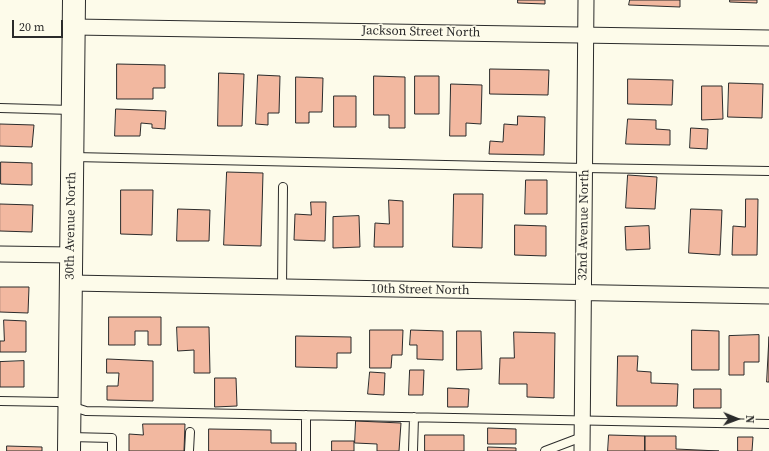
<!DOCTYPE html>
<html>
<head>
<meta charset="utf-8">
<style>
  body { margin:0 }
  #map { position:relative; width:769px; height:451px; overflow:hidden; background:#fdfbea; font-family:"Source Serif 4",serif }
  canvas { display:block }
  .north { position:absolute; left:717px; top:399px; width:40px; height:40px; -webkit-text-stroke:3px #fdfbea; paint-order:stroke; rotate:91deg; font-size:11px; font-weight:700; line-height:16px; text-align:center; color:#2b2b2b }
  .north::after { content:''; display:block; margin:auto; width:14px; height:18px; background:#2b2b2b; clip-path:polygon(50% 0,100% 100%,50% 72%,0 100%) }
  .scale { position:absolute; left:12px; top:20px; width:51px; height:18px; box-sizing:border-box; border:2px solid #2b2b2b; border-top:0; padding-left:5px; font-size:12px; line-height:14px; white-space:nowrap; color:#2b2b2b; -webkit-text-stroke:3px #fdfbea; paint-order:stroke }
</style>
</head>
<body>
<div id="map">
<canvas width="769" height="451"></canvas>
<div class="north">N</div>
<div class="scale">20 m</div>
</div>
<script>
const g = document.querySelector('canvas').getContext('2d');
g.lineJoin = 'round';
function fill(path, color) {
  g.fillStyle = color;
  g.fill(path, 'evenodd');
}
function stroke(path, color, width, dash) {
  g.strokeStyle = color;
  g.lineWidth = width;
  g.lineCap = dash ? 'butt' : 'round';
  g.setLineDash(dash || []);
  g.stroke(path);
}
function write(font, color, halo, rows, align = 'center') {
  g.font = font + ' "Source Serif 4",serif';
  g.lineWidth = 3;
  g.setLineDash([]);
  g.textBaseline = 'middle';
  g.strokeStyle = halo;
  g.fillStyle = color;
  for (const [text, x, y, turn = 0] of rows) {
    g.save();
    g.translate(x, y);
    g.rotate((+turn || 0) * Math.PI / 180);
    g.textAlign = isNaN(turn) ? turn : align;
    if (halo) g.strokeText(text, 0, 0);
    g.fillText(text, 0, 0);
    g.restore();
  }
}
const building = new Path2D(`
  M518,0h27v4l-27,-1z
  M630,0h50v7l-51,-2z
  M730,0h27v3l-27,-1z
  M117,64l48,1v23h-12v11h-36z
  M490,69l59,1 -1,25 -58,-1z
  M219,73l25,1 -2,52h-24z
  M258,75l22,1 -1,37h-11v12l-12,-1z
  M374,76l31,1v51h-16v-13h-15z
  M415,76h24v38h-24z
  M296,77l27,1 -1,34h-13v11h-13z
  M628,79l45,1 -1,25 -44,-1z
  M729,83l34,1 -1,34 -34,-1z
  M451,84l31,1 -1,39 -15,-1v13h-16z
  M702,86h20l1,33 -21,1z
  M334,96h22v31h-22z
  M116,109l50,2 -1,18 -13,-1v-4l-11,-1 -1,13h-25z
  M518,116l27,1 -1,38 -55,-1 1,-13 13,1 1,-18 13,1z
  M628,119l28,1v9l14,1v15l-44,-1z
  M0,124l34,1 -2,22 -32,-1z
  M691,128l17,1 -1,20 -17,-1z
  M1,162l31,1v22l-31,-1z
  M227,172l36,1 -2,73 -37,-1z
  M628,175l29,2 -2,32 -29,-1z
  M526,180h21v34h-22z
  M121,190h32l-1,45 -31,-1z
  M454,194h29l-1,54 -29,-1z
  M746,199h12l-1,56h-25l1,-29 12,1z
  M389,200l14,1v46h-29l1,-24 14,1z
  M311,202h15l-1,39 -31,-1 1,-26 16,1z
  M0,204l33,1 -1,27 -32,-1z
  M178,209l32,1 -1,31h-32z
  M691,209l31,1 -2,45 -31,-2z
  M359,216l1,31 -27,1v-31z
  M515,225l31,1v30l-31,-1z
  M649,226l1,23 -24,1 -1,-23z
  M0,287h29l-1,26 -28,-1z
  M109,317h52v28h-13v-14h-13v14h-26z
  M4,320l22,1v31h-26v-11h4z
  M177,327h32l1,46h-16v-23l-16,1z
  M370,330h33l-1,25h-10l-1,13h-21z
  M411,330l32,1v29l-26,-1v-14h-7z
  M692,330l27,1v39h-27z
  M457,331h24l1,38 -25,1z
  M514,332l41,1 -1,65 -27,-1v-13h-28l1,-26h14z
  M759,335v27h-15v13h-15v-39z
  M296,336l55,1v16h-14v15l-41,-1z
  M769,337v45h-2z
  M618,356h20l-1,15 14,1v11l27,1 -1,22h-60z
  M107,359l46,2v40l-46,-1v-14h11l1,-13h-12z
  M24,361v26h-24v-25z
  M410,370h14l-1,25h-14z
  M370,372l15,1 -1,22 -16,-1z
  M215,378h21l1,28 -22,1z
  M448,388l21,1 -1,18h-20z
  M694,389h27v19h-27z
  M356,421l45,2 -2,28h-22v-7l-22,-1z
  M143,424h42l-1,27h-55v-17l14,1z
  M488,428l28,1v15h-28z
  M209,429l62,1v13h25v8h-87z
  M425,435h39v16h-39z
  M609,435l36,1v15h-37z
  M645,436h31v13l43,2h-74z
  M738,437h15l-1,14h-14z
  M332,441h22v10h-22z
  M7,446l35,1v4h-35z
  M488,447l28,1v3h-28z`);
fill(building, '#f2b8a0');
stroke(building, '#2b2b2b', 1);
const lane = new Path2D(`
  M0,108l72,2
  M74,157l511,11 184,3
  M282,287l1,-100
  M0,401l58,1 28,9 683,13
  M306,415v36
  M70,437l42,1v13
  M189,451l1,-19
  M413,451l1,-34
  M545,451l37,-14`);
const street = new Path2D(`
  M74,27l695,11
  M0,254l71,1
  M71,283l698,13
  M582,451l4,-451`);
const secondary = new Path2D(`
  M69,451l5,-451`);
stroke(lane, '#2b2b2b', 10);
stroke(street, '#2b2b2b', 17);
stroke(secondary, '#2b2b2b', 24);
stroke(lane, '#fdfbea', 8);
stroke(street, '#fdfbea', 15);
stroke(secondary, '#fdfbea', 22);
write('13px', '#2b2b2b', '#fdfbea', [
  ["Jackson Street North",421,32,1],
  ["32nd Avenue North",584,225,-89],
  ["30th Avenue North",71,226,-89],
  ["10th Street North",420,290,1]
]);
</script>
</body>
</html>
